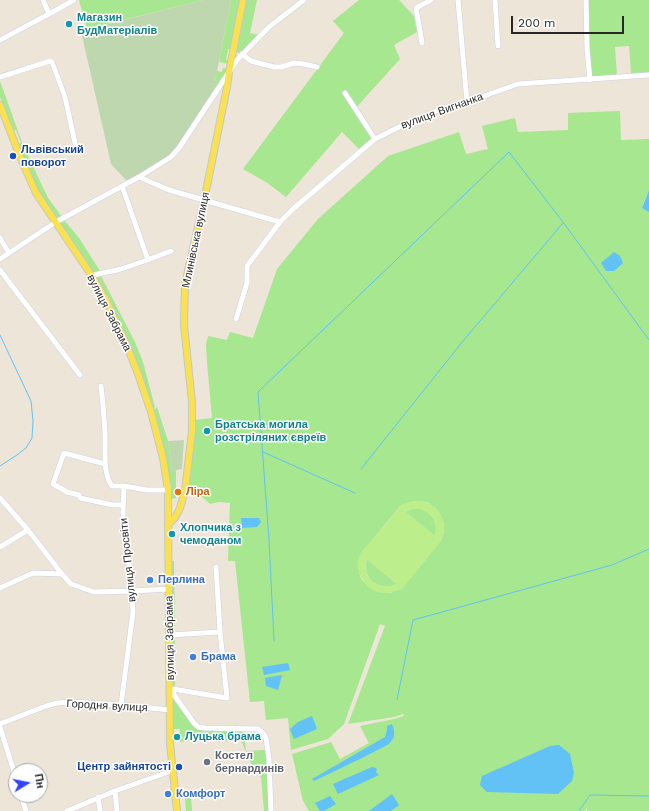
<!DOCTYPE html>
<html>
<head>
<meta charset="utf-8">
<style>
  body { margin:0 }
  #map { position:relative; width:649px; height:811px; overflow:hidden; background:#ece5d8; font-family:"Work Sans",sans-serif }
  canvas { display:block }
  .north { position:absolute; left:8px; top:763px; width:40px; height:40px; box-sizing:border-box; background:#fff; border:1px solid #a9a9a9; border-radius:50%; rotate:80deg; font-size:11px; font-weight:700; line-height:16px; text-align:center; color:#282828 }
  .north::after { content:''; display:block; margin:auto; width:14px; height:18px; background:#3246ff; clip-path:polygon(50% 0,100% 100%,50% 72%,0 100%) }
  .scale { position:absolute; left:511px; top:16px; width:113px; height:18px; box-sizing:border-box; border:2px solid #282828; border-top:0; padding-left:5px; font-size:12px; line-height:14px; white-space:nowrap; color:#282828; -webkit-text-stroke:3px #fff; paint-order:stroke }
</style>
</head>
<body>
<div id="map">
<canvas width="649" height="811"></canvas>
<div class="north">Пн</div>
<div class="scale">200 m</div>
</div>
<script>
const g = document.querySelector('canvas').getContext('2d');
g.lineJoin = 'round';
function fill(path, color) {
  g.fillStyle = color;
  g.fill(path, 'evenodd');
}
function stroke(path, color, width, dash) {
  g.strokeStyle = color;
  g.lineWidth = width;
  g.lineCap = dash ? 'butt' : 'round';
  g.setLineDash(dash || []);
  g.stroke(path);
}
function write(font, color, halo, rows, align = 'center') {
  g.font = font + ' "Work Sans",sans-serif';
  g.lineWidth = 3;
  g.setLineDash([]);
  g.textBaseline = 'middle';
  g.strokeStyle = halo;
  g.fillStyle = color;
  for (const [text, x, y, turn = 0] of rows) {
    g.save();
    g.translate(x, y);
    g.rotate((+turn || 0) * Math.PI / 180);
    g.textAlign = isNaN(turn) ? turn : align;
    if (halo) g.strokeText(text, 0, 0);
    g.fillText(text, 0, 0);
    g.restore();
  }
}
fill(new Path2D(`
  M79,0h124l-116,29z
  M231,0h11l-10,49h-4l-2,11 3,1v3l-10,-2z
  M245,0h12l-7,33 8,2 -17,18h-2l-2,-1 -2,-4z
  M359,0h40l15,16 3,16 -23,13 6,14 -47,52 19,28 -12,11 -18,-18 -56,65 -20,-15 -23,-13 101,-136 -11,-12z
  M587,0h62v73l-18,1 -2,-28 -14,1 2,29 -26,2 -2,-29z
  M223,68l5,1 -1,2 -14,21 4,-21 5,1z
  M0,81l23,64 25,53 14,19 -5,3 -19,-29 -20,-47 3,-1 -5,-13 -3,1 -13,-34z
  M620,111l1,29 28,-1v51l-7,17 7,5v599h-62v-3l-2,3h-276l-6,-10 -11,-47 39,-12 9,17 29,-16 -9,-17 34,-7 10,-3 -1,-2 -9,3 -46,7 37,-98 -5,-2 -36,100 -16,15 -37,11 -3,-32 -22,2 -2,-19 -14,1 -15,-141h-7l2,-58 -11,-1 -9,2 -11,-10 -12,-2 7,-72 18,-2 -5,-56 -1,-17 2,-9 19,4 3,-8 23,6 24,-69 41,-50 70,-63 71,-24 7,22 22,-5 -6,-23 33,-8 3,14 50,-2v-17zM417,501l9,1 4,2 14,19v10l-53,60c-8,-3 -17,-5 -24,-9 -10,-5 -9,-20 -7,-29l40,-49 6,-3z
  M64,220l15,18 21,33 -6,3 -35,-51z
  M100,274l35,68 8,20 12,45 -3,2 -57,-133z
  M157,407l11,34 4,30 4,-1v28l-5,1 -18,-88z
  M416,508c15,2 23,14 19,28l-30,-24 4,-2z
  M367,559l30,25c-18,8 -36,-5 -30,-25z
  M171,561h3l1,73h-3z
  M172,636h3v51h-2z
  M173,696l19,28 52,7 2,20 20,-1 2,9 1,52h-5l-3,-34 -6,-4 -14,-33 -25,2v-5l-36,5v-13h-7z
  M191,797l1,14h-6l-1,-13z`), '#a6e790');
fill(new Path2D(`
  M203,0h28l-18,92 -36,55 -7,9 -43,25 -16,-17 -30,-133z
  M184,440l-2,29 -10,2 -4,-30z`), '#bed7ae');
fill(new Path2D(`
  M417,501c21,1 32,18 25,39l-40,49c-11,4 -22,7 -32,-1 -9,-7 -16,-23 -10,-34 3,-5 9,-10 12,-14 10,-11 19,-23 28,-34l6,-3zM412,509c16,-2 28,11 23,27l-29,-24zM367,559l29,24v1c-17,8 -36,-6 -29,-25z`), '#bcef8b');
fill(new Path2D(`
  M649,190v22l-7,-4z
  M614,252l6,4 3,7 -9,8h-8l-5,-8z
  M241,518h18l2,4 -4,5 -15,1z
  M288,663l2,7 -26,5 -2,-8z
  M282,675l-4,15 -12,-4 -1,-8z
  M312,716l5,13 -23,10 -4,-10 8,-7z
  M392,724l2,6v7l-5,7 -25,13 -50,24 -2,-2 73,-42 2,-7v-4z
  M559,745l11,9 4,19 -2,8 -14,13 -71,-2 -7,-7 2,-9 68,-30z
  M372,767l4,1 1,2 -1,2 3,3 -41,19 -5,-10z
  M392,794l7,11 -8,6h-22z
  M330,796l6,8 -12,7h-4l-5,-8z`), '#62c2f6');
stroke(new Path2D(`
  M0,335l31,66 2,20 -1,17 -6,10 -9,7 -17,11
  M263,452l92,41
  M361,469l102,-128 100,-118
  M274,641l-5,-102 -11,-147 251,-240 54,70 86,118
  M397,700l16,-80 199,-55 37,-16
  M579,811l11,-16 59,1`), '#62c2f6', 1);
const minor = new Path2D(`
  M43,0l6,14
  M458,0l9,102
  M495,0l3,46
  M586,0l1,49 3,31
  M0,40l49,-26 25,-14
  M422,43l-6,-35 15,-8
  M242,54l9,7 23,6h7l13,-4 9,1 14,3
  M0,77l50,-16 2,1 13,35 10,46
  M345,93l30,46
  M139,177l30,13 111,32
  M122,186l26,74
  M0,238l9,15
  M0,259l56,-37 83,-45 32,-20 8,-9 58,-88 32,-33 35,-27
  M0,270l80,105
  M92,276c8,-3 16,-4 25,-6 18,-5 36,-12 54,-19
  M236,319l11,-36v-17l33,-44 13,-13 82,-70 24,-12 37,-16 31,-9 51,-18 131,-9
  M101,386c2,16 3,31 4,47 1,16 -3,40 7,53h12l23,4h21
  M105,464l-41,-11 -11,31 14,8 12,3 1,3 33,7h10
  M0,498l28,32 34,44 9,10 23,8 38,-1 37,-2
  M0,547l28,-17
  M0,588l33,-15 29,1
  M170,635l50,-3
  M170,689h3l1,6 20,28 4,4 7,1 53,1 4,3 4,6 3,21 2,52
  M173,689l54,9 -7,-66 -4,-65
  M121,705l12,-93 -1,-21 -3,-29 -5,-22 -1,-29 1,-25
  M0,724l46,-18 11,-3 13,-1 51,3 49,5
  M0,727l16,51
  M115,791l2,20
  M21,795l5,16
  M98,797l2,14
  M67,811l48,-20 59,-21`);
const major = new Path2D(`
  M0,105l21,54 15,34 56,83 14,24 21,46 11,28 13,38 12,46 5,32v18l2,235 7,68
  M168,525l8,-9 4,-8 5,-17 7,-60v-29l-8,-77 1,-41 19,-83 23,-114 2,-15 14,-72`);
stroke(minor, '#cdd0e2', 6);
stroke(major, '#c7c7c7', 8);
stroke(minor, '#fff', 5);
stroke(major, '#fae14f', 6);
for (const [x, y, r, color] of [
  [69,24,4,"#0f9aa8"],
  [13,156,4,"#1a4fb4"],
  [207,431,4,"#0f9aa8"],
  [178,492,4,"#e8710a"],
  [172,534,4,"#0f9aa8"],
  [150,580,4,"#3f7fe0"],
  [193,657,4,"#3f7fe0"],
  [177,737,4,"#0f9aa8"],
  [207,762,4,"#6b7280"],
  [179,767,4,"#1a4fb4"],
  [168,794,4,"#3f7fe0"]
]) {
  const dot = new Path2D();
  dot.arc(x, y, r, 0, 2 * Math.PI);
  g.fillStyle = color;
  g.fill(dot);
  stroke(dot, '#fff', 1.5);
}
write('bold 11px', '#0d838f', '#fff', [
  ["Магазин",77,18],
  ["БудМатеріалів",77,31],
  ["Братська могила",215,425],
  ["розстріляних євреїв",215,438],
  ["Хлопчика з",180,528],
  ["чемоданом",180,541],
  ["Луцька брама",185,737]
], 'left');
write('11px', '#282828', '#fff', [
  ["вулиця Вигнанка",442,111,-20],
  ["Млинівська вулиця",196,240,-78],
  ["вулиця Забрама",109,313,63],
  ["вулиця Просвіти",128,560,-96],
  ["вулиця Забрама",170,638,-91],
  ["Городня вулиця",107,706,3]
]);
write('bold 11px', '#164399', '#fff', [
  ["Львівський",21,150],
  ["поворот",21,163],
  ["Центр зайнятості",171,767,"right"]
], 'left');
write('bold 11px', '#c56008', '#fff', [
  ["Ліра",186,492]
], 'left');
write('bold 11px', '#366cbe', '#fff', [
  ["Перлина",158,580],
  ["Брама",201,657],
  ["Комфорт",176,794]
], 'left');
write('bold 11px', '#5b616d', '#fff', [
  ["Костел",215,756],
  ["бернардинів",215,769]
], 'left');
</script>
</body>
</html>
